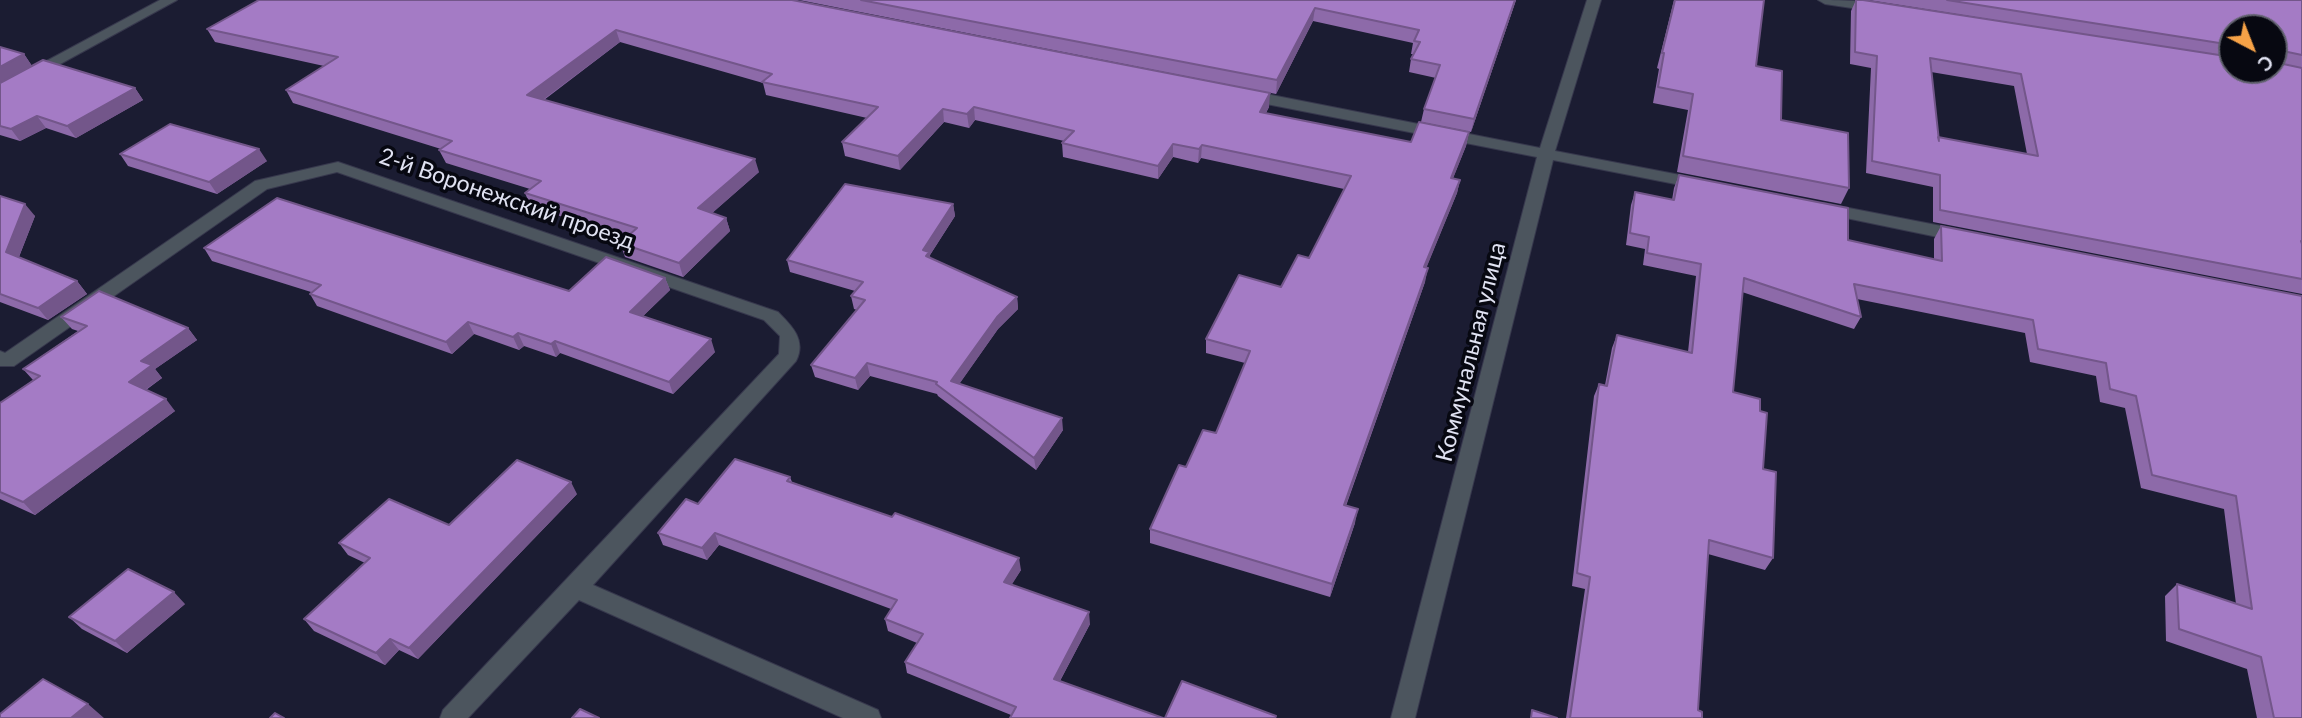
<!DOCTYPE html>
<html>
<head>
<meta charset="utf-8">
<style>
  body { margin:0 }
  #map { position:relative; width:2302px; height:718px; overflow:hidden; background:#1b1c32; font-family:Lato,sans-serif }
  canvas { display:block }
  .north { position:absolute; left:2218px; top:14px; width:70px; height:70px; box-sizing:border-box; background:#070811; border:2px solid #5e5f6b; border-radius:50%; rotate:138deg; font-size:19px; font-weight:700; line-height:28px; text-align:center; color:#e0e2f2 }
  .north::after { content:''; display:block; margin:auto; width:24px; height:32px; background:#f6a247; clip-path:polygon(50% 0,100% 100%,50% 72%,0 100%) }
</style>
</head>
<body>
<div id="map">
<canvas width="2302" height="718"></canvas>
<div class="north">С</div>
</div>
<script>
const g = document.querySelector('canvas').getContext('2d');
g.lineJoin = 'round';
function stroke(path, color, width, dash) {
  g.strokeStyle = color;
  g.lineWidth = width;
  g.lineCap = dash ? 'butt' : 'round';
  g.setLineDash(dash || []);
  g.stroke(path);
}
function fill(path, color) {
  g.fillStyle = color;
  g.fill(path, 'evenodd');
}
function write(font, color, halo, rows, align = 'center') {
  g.font = font + ' Lato,sans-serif';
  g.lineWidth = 7;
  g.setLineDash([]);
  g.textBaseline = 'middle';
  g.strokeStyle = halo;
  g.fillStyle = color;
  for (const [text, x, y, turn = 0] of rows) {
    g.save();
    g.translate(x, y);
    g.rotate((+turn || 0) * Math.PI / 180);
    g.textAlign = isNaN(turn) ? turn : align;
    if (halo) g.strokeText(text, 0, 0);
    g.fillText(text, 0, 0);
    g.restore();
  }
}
const minor = new Path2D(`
  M160,0h17l-177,97v-11z
  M1587,0h14l-46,151 146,28 8,5 -8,5 -148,-29 -138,558h-24l146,-561 -291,-57 -8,-5 8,-5 294,58z
  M1818,0c19,0 53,0 68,8l-7,4 -54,-8z
  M338,162l440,150c13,13 29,28 18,49l-203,224 285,125 3,8h-38l-264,-118 -111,118h-28l3,-8 336,-356 1,-18 -16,-16 -427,-148 -70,17 -253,177h-14v-15l5,2 250,-172z
  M1823,203l139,27 9,6 -9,6 -145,-30 -2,-4 2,-4z`);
stroke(minor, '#37384d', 2);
fill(minor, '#4c555e');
fill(new Path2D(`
  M792,0l477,107 -3,6 145,29 58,-10 -3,14 -13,32 7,2 -3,13 -31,75 -1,14 -79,224 9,17 -25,74 -180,-54v-14l36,-62 30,-34 29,-70 -39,-10v-14l75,-52 28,-29 35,-69 -143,-31 -3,5 -25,-6 -15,22 -95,-22 -1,-14 2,-2 -89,-21 -6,8 -25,-6 -44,48 -55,-14 -3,-14 25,-24 -101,-23 -3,-12 -143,-41 -76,58 215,72 -47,41 14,5 4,13 -47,46 -58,-20 -5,-14 7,-6 -96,-30 -6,-14 5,-4 -84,-26 -7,-13 2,-1 -148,-46 -7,-13 38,-24 -109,-24 -8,-13z
  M799,0h717l-45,132 -50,-10 3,-13 12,-31 -27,-6 2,-13 3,-5h-3l2,-11 -100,-22 -37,73z
  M1674,0h90l-8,66 25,54 68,68 -8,16 -164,-32 11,-62 -35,-7 6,-34 -2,-1z
  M1856,0l208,31 -196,-31h434v294l-369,-72v-35l-67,-14 5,-105 -21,-4 1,-53zM2232,28h42v42h-42zM1931,72l83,14 13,68 -89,-17z
  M0,47l24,7 8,12 103,22 8,12 -67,38 -30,-10 -26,13 -20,-6z
  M120,154l147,7 -50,33 -89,-28z
  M1679,175l169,65 86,19v-20l7,-13 361,70v422h-45l-10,-49 -81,-28 -1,-45 12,-12 59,20 -12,-95 -83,-21 -16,-80 -25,-6 -4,-26 -66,-14 -5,-29 -168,-34 4,18 -7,12 -112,-37 -9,100 27,19 3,58 10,89 -8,12 -57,-16 -10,156 4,8h-136l19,-129 -13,-3 22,-190 5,-12 6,1 7,-37 5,-13 71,17 8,-76 -53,-11 2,-16 -19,-4 5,-40 4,-13 37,8 2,-12z
  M0,196l35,20 -16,41 58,24 10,13 -39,26 -48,-18z
  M953,204l2,12 -25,39v3l87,39 1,12 -20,20 -39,55 104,46 -27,40 -98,-74 -1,-2 -67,-18 -12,14 -43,-13 -4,-12 46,-55 -3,-1 -3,-13 4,-5 -65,-19 -3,-12z
  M204,248l365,43 96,-13 5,12 -27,26 72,36 -42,42 -113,-41 -4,4 -32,-11 -5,4 -45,-16 -22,20 -135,-48 -7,-12 1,-2 -99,-31z
  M61,317l127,11 9,12 -42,29 7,9 -16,12 29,21 -140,104 -35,-16v-96l33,-23 -10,-11 55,-38 -6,-2z
  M790,477l2,5 229,88 -10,15 79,39 -30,57 -49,34 -104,-42 -2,-11 12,-19 -29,-12 -3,-12 6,-10 -172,-64 -12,15 -44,-15 -5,-12 40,-29z
  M577,494l-159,165 -19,-9 -14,15 -71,-34 -10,-12 61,-56 -17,-8 -9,-12 110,-18z
  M185,604l-58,49 -45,-24 -13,-12z`), '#8d6aa9');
fill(new Path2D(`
  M1515,0h1l-45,132 3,-13z
  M1315,8l-2,13 -37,73 1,-14z
  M616,30l4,12 -88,66 -5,-13z
  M24,54l8,12 -32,17v-16z
  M135,88l8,12 -67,38 -9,-12z
  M1270,93l-1,14 -10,18 1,-13z
  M974,107l1,13 -6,8 -2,-14z
  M943,109l1,13 -44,48 -2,-14z
  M37,116l9,12 -26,13 -9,-12z
  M1469,132l-3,14 -18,45 3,-13z
  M1173,144v13l-15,22v-13z
  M1202,145l-1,13 -3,5 1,-14z
  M259,149l8,12 -50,33 -8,-12z
  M755,159l4,13 -57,50 -4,-14z
  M1460,180l-3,13 -36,88 3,-14z
  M25,204l10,12 -19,48 -10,-12z
  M953,204l2,12 -25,39 1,9 -8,-14z
  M726,218l4,13 -47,46 -4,-14z
  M1428,268l-3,14 -84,237 3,-14z
  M665,278l5,12 -35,34 -5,-12z
  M77,281l10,13 -39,26 -10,-12z
  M1017,297l1,12 -20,20 -45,64 -2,-12 46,-64z
  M468,322l6,12 -22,20 -6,-12z
  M188,328l9,12 -42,29 7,9 -23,16 -10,-12 12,-21z
  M518,333l6,13 -5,4 -6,-13z
  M711,339l4,13 -42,42 -4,-12z
  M555,341l5,12 -4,4 -5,-13z
  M867,363l3,13 -12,14 -3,-12z
  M166,399l9,12 -140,104 -12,-13z
  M1062,418l1,12 -27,40 -2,-12z
  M571,482l6,12 -159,165 -9,-11z
  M1358,509l-3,14 -25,74 2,-13z
  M715,533l4,12 -12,15 -5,-12z
  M1019,558l2,12 -15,24 -2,-12z
  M174,592l11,12 -58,49 -12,-12z
  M1089,612l1,12 -35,66 -1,-11z
  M390,639l9,11 -14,15 -9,-12z
  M88,704l16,14h-33z`), '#73568a');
const building = new Path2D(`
  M259,0h533l478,93 -10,19 151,30 8,-20 50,10 -18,46 9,2 -36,87 4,1 -84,237 14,4 -26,75 -182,-55 29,-64 7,2 17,-37 13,3 34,-82 -44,-12 33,-64 42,12 17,-32 11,3 42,-82 -149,-31 -3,4 -26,-5 -15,22 -96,-23 12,-12 -100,-24 -7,7 -24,-5 -45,47 -56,-14 36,-35 -116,-25 10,-8 -156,-44 -89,65 228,64 -57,49 28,10 -47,45 -59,-20 17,-15 -112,-35 16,-12 -102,-31 13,-9 -166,-51 52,-33 -131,-28z
  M861,0h654l-41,119 -50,-10 16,-44 -29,-6 9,-17 -6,-1 5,-11 -104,-22 -38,72z
  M1675,0h89l-8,66 26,5 -1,49 67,13 1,55 -166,-32 10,-62 -35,-7 6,-34h-2z
  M1856,0h7l369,57v13h42v-8l28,6v173h-1l1,3v35l-362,-69v-35l-68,-14 5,-105 -22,-4zM1930,58l91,16 17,82 -100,-19 1,4z
  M1947,0h355v55l-19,-4 -3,4 -6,1v-28h-42v17z
  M0,47l24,7 -24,13z
  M43,60l92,28 -68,38 -30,-10 -26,13 -11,-3v-43z
  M170,124l89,25 -50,33 -89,-28z
  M1679,175l169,33v32l94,21 -1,-35 361,70v422h-28l-13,-61 -82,-28 -2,-45 75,25 -16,-113 -84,-21 -16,-79 -26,-7 -4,-26 -68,-14 -5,-29 -179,-36 7,33 -117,-39 -11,114 27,7v12l7,2 -4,56 13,3 -3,86 -64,-18 -11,170 4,2v6h-132l20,-141 -13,-4 22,-189 8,2 10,-51 75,18 9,-89 -54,-11 2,-16 -19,-4 5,-41 39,8z
  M845,184l108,20 -30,46 6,2 -3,4 91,41 -20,20 -46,64 111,37 -28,40 -98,-74 1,-2 -70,-19 -12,15 -44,-13 54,-65 -14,-4 12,-14 -76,-22z
  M0,196l25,8 -19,48 71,29 -39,27 -38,-14z
  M277,198l292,93 37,-34 59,21 -35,34 81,27 -42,43 -114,-41 -4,3 -33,-11 -5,4 -45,-15 -22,20 -136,-48 11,-9 -117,-37z
  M99,291l89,37 -47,33 11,4 -23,17 37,17 -143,103 -23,-10v-89l40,-27 -17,-7 64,-43 -26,-9z
  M735,459l55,18 -3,4 105,36 3,-4 124,45 -15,24 85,30 -35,67 109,39h-153l6,-11 -111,-45 18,-28 -38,-15 12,-19 -182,-67 -13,15 -44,-15 28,-34 12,5z
  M517,460l54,22 -162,166 -19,-9 -14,14 -72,-34 66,-61 -31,-15 50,-44 60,26z
  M128,569l46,23 -59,49 -46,-24z
  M43,679l45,25 -17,14h-71v-4z
  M1182,681l94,35 -1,2h-110z
  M580,709l19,9h-27z
  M1532,710l25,8h-26z
  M275,713l9,5h-14z`);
fill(building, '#a47bc5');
stroke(building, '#73568a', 2);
write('23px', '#e0e2f2', '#070811', [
  ["2-й Воронежский проезд",507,199,19],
  ["Коммунальная улица",1471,352,-76]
]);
</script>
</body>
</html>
